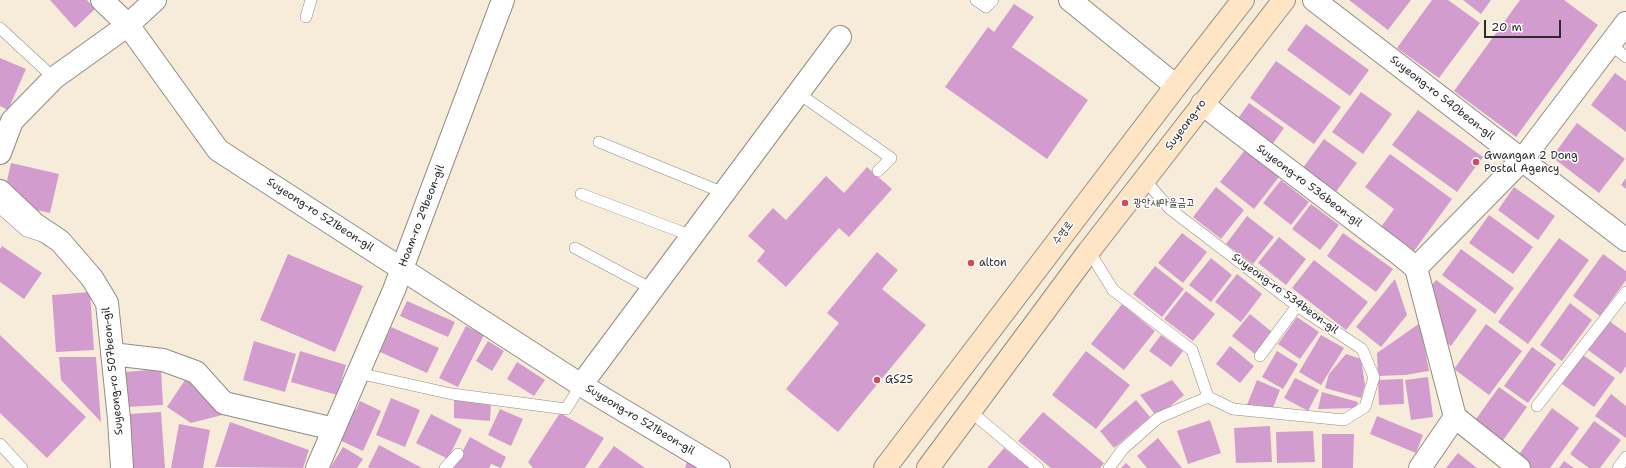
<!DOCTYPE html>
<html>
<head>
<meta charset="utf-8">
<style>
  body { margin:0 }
  #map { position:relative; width:1626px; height:468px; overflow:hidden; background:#f7ecda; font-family:"Shantell Sans",sans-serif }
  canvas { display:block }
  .scale { position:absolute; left:1484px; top:20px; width:77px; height:18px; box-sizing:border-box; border:2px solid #2b2b2b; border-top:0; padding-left:5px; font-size:12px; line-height:14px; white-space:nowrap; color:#2b2b2b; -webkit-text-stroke:3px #fff; paint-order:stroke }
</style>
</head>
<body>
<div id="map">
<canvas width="1626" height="468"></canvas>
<div class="scale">20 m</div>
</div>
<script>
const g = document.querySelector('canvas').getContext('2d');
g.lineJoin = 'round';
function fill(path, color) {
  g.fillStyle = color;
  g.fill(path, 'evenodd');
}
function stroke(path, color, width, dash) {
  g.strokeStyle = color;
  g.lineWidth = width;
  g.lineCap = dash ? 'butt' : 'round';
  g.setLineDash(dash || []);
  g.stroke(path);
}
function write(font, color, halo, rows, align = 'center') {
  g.font = font + ' "Shantell Sans","Poor Story",sans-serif';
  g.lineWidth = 3;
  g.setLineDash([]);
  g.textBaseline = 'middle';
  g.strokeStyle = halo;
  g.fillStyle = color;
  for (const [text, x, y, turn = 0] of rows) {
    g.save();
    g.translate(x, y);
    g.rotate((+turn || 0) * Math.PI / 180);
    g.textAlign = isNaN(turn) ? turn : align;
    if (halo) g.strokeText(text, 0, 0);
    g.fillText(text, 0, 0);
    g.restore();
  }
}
fill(new Path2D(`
  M50,0h37l8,9 -20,19z
  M1349,0h62l-23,30z
  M1432,0h16l32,23 -41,55 -42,-30z
  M1463,0h28l-10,14z
  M1520,0h44l34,25 -82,112 -62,-46z
  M1014,4l20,13 -22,30 76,53 -41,59 -102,-72 43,-60 6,5z
  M1306,24l63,46 -19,26 -63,-46z
  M0,58l26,11 -18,41 -8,-4z
  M1276,61l65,46 -27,37 -64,-46z
  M1615,73l11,8v51l-35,-27z
  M1361,92l31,22 -29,40 -31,-22z
  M1249,103l35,25 -15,21 -35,-25z
  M1418,110l65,47 -26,35 -65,-47z
  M1577,123l48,36 -26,34 -47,-36z
  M1324,139l33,24 -24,33 -33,-24z
  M1245,150l34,27 -25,32 -34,-27z
  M1390,154l62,45 -38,52 -33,-24 13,-18 -29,-22z
  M11,163l48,11 -9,39 -18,-4 -25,-28z
  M867,167l25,22 -43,48 -10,-9 -53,59 -29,-26 8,-10 -17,-15 25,-28 13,12 40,-44 18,17z
  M1626,178v11l-5,-4z
  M1281,180l28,22 -18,23 -28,-22z
  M1216,187l28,23 -23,29 -28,-22z
  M1514,187l41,29 -17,24 -40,-30z
  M1311,204l28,21 -19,25 -28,-21z
  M1489,215l44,32 -20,27 -44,-31z
  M1247,216l27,21 -21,27 -27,-20z
  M1182,233l25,19 -24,31 -25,-20z
  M1343,233l50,36 -17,23 -49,-36z
  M1279,237l27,22 -20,26 -28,-22z
  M1559,238l30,22 -61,84 -30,-22z
  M2,246l40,27 -18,26 -24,-17v-33z
  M1461,249l53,39 -19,26 -53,-39z
  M877,252l21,18 -16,19 44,36 -88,107 -52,-43 53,-66 -12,-10z
  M288,254l75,32 -28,66 -75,-32z
  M1603,254l23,17v9l-26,36 -27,-20z
  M1211,258l21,17 -21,27 -22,-17z
  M1314,260l54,42 -22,28 -54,-42z
  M1155,266l29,23 -22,28 -29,-23z
  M1237,274l25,20 -21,28 -26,-20z
  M1395,279l12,36 -26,32 -25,-20z
  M1436,280l41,30 -26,36 -11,-8 -14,-45z
  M1186,291l29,23 -22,27 -29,-22z
  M90,292l4,58 -38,2 -4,-57z
  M407,301l48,21 -7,15 -48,-21z
  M1570,303l22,17 -30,41 -22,-16z
  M1122,304l33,27 -31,39 -33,-26z
  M1250,314l22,18 -17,22 -23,-18z
  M1297,317l22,15 -19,27 -22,-15z
  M1609,321l17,12v33l-5,8 -33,-24z
  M1420,323l9,48 -24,4 -27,1 -1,-23z
  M1486,324l36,27 -33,44 -35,-26z
  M466,326l18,9 -26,52 -19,-9z
  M391,327l48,21 -12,25 -47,-21z
  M0,335l86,82 -39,41 -47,-45z
  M1161,335l22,16 -12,16 -22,-16z
  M1321,335l23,13 -23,37 -22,-13z
  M254,341l42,13 -11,38 -42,-12z
  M488,341l16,10 -12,20 -16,-10z
  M1230,346l24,20 -14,17 -24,-19z
  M1532,347l24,17 -28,39 -24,-17z
  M300,351l46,14 -9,30 -46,-13z
  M1086,351l44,34 -34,44 -44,-34z
  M1277,351l21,13 -15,25 -21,-12z
  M1346,354l15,5 4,26 -4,13 -36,-10 4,-14z
  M1583,355l32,23 -21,29 -32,-23z
  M59,357h37l5,65 -40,-42z
  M517,362l28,18 -11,16 -27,-17z
  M161,369l2,36 -35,2 -3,-35z
  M189,374l37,40 -35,9 -24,-16z
  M1428,377l5,40 -22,3 -6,-40z
  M1295,378l24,12 -11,21 -24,-13z
  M1403,379l1,25 -25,1 -1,-25z
  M1172,380l12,15 -27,22 -17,-22z
  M1257,380l23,10 -7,18 -26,-3z
  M1499,387l28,20 -28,39 -28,-20z
  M1322,392l36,10 -2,6 -38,1z
  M1611,394l15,12v32l-31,-22z
  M391,398l29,12 -15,37 -29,-12z
  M454,400l37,2 -1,19 -36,-3z
  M1136,400l14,17 -36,31 -14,-17z
  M360,401l21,10 -18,40 -28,-13 14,-32 7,4z
  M1552,408l27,20 -29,40h-23l-12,-8z
  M500,409l23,10 -12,27 -23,-11z
  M161,412l4,56h-33l-4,-54z
  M1043,412l61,51 -4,5h-49l-33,-27z
  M560,413l44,25 -19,30h-52l-5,-6z
  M431,414l31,16 -14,29 -32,-16z
  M1377,416l46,19 -7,18 -46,-19z
  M1210,420l11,33 -33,11 -11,-33z
  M1594,421l27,19 -21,28h-11l-19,-14z
  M230,422l79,28 -6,18 -88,-1z
  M179,424l31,6 -7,38h-32z
  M1270,426l2,36 -36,1 -2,-35z
  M1313,431l2,31 -38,1 -1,-31z
  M1322,434h32l-1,34h-31z
  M470,437l36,20 -5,11 -10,-4 -2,4h-35z
  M1158,438l24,30h-35l-10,-12z
  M379,445l43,23h-52l-2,-1z
  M614,446l31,22h-47z
  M343,447l20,12 -6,9h-27z
  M1004,448l25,20h-42z
  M1458,453l19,15h-31z
  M1564,461l10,7h-15z
  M687,462l14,6h-16z
  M1126,463l5,5h-10z`), '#d39ccf');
const lane = new Path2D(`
  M976,0l10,7 7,-7
  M306,17l5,-17
  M0,28l54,50
  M1610,44l16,13
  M798,93l93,65 -13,13
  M599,142l125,51
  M1145,180l25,29 127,97 65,43 12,28 -9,30 -21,13 -111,-11 -25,-12
  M581,194l111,42
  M0,208l26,23 16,5
  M575,248l77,41
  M1089,251l24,39 79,60 16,47
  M1260,356l37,-50
  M358,373l94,21 114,15 15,-24
  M1537,406l89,-114
  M970,411l68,57
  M0,444l22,24
  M445,468l13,-14
  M1109,468l14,-19 35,-31 50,-21
  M1618,468l8,-11`);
const street = new Path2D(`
  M102,0l26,25 90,125 363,235 138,83
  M1070,0l106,86
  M1314,0l312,240
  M1202,104l197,150 17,14 39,149 64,51
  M0,153l12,-32 42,-43 74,-53 27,-25
  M0,191l36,34 24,16 32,37 15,25 12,116 3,49
  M1416,268l106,-108 104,-137
  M112,354l51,6 33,12 28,31 110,26
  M581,385l259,-348
  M317,468l77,-178 109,-290
  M1420,468l35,-51`);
const secondary = new Path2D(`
  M885,468l291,-382 67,-86
  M928,468l161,-217 195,-251`);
stroke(lane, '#918c82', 12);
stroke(street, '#918c82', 24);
stroke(secondary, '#918c82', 24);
stroke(lane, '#fff', 11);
stroke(street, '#fff', 22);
stroke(secondary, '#fde5c5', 22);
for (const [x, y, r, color] of [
  [1476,162,4,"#d1495b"],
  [1125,203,4,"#d1495b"],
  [971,263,4,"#d1495b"],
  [877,380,4,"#d1495b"]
]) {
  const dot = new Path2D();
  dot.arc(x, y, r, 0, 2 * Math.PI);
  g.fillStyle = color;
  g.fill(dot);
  stroke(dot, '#fff', 1.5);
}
write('11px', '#2b2b2b', '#fff', [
  ["Suyeong-ro 540beon-gil",1442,98,38],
  ["Suyeong-ro",1186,125,-53],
  ["Suyeong-ro 536beon-gil",1309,186,37],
  ["Suyeong-ro 521beon-gil",320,215,33],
  ["Hoam-ro 29beon-gil",422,216,-69],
  ["수영로",1063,233,-53],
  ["Suyeong-ro 534beon-gil",1285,294,36],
  ["Suyeong-ro 507beon-gil",113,371,-96],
  ["Suyeong-ro 521beon-gil",640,420,31]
]);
write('11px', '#2b2b2b', '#fff', [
  ["Gwangan 2 Dong",1484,156],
  ["Postal Agency",1484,169],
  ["광안새마을금고",1133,203],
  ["alton",979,263],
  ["GS25",885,380]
], 'left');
</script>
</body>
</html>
